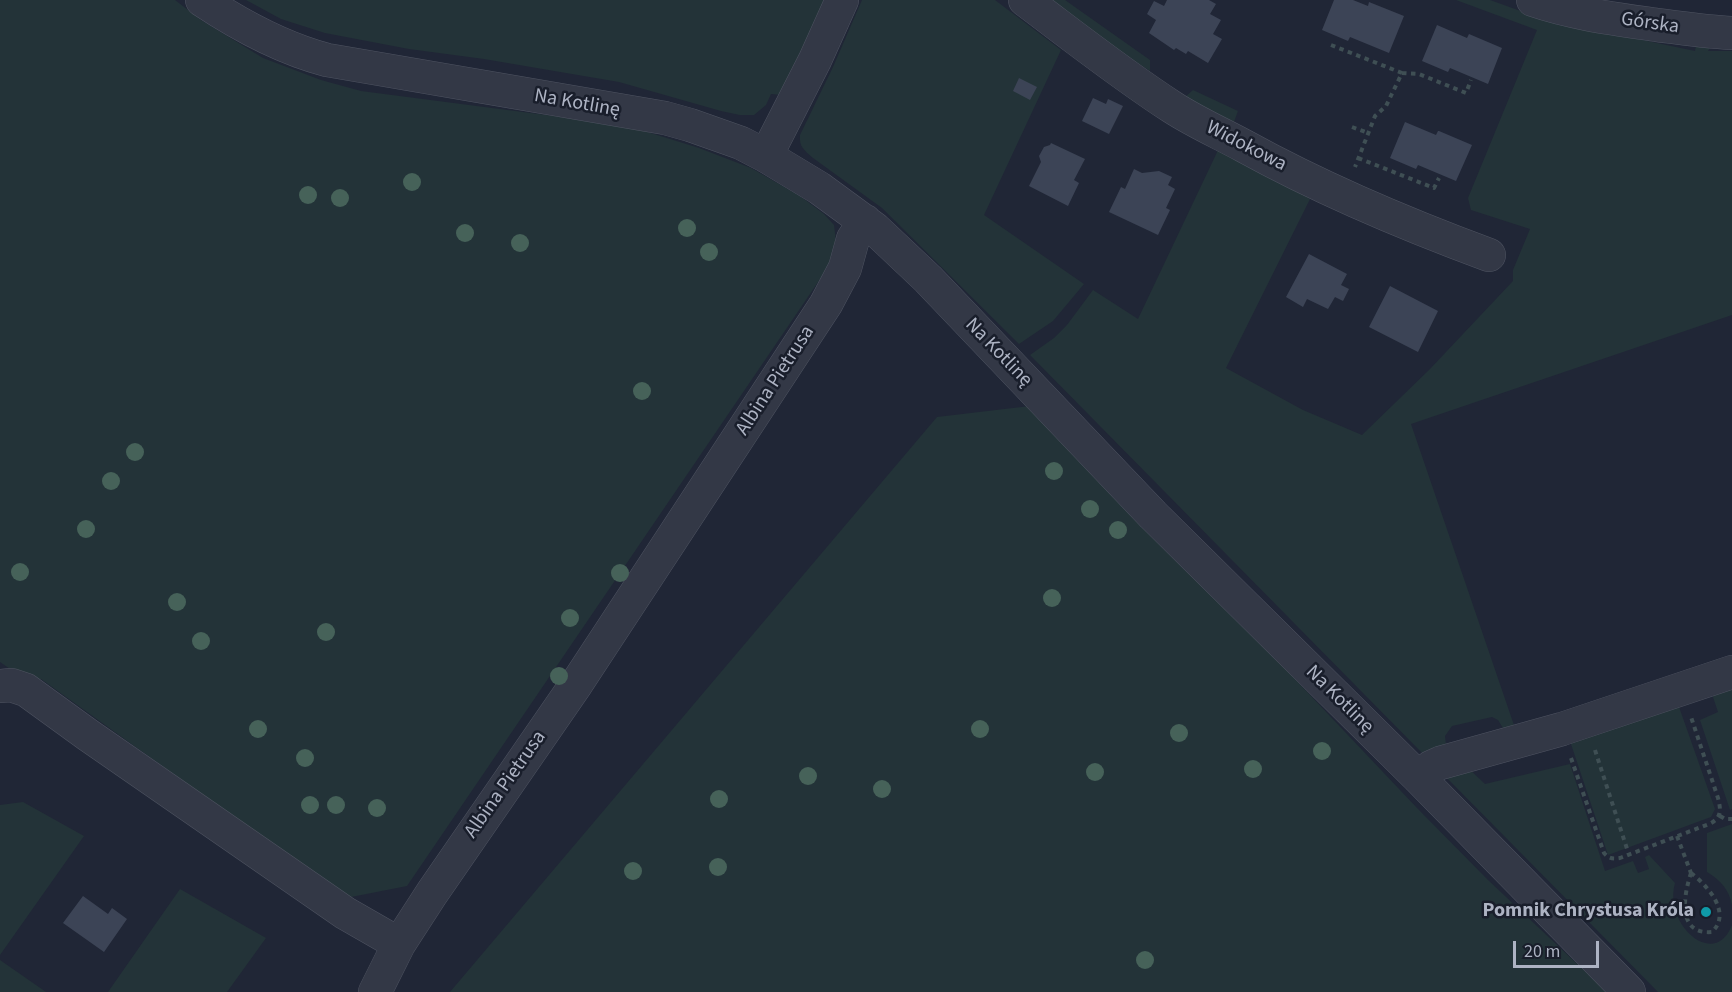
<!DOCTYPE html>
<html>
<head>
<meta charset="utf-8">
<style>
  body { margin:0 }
  #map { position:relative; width:1732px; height:992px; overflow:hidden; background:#202636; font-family:"Source Sans 3",sans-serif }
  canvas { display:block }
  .scale { position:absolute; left:1513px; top:941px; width:86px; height:27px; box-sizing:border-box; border:3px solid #adb3c3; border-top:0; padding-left:8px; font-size:18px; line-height:21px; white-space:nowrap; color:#adb3c3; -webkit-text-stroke:4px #191e2b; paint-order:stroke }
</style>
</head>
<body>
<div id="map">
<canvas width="1732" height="992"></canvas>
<div class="scale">20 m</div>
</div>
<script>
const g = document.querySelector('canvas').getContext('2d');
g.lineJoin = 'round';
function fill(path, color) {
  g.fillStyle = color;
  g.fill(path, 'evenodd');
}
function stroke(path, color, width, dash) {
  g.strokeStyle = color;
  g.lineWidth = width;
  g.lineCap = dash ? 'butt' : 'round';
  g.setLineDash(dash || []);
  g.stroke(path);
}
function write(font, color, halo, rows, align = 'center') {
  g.font = font + ' "Source Sans 3",sans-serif';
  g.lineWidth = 5;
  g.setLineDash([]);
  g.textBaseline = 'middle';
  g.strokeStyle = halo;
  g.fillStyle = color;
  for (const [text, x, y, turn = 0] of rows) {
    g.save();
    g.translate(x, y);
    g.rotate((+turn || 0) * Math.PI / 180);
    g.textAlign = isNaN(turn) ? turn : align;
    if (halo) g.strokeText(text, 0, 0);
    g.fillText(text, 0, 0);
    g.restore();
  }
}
fill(new Path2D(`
  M0,0h175l26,20 62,38 58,22 40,11 208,27 72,12 58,18 52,20 49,28 24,18 10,11 2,17 -7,24 -422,620 -61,12 -305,-219 -6,7 -35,-24z
  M246,0h578l-24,60 -18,35 -11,-1 -5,11 -12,10h-14l-19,-4 -102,-29 -135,-23 -75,-10 -84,-16 -44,-14z
  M862,0h133l66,50 -77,165 100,69 -31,37 -34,23 -137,-136 -69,-50c-9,-8 -14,-11 -13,-23l33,-68z
  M1048,0h17l85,60v11l-38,-24z
  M1456,0h34l39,14 56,14 110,23 2,-12 18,2 -7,10h24v264l-321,109 105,307 -10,2 -8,-13 -6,-3 -40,9 -7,10 1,9 -19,13 -397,-403 24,-17 13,-13 26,-35 45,29 82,-173 91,46 -4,5 3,2 -84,169 77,42 59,25 68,-66 83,-88v-11l17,-41 -59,-19 -3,-12 69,-168z
  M1193,90l45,21 -4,11 -50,-24z
  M1030,406l138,139 249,263 71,72 119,112h-1157l487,-575z
  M1732,681v128l-2,1 -30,-90 18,-8 -8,-24z
  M1678,704l37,105 -4,8 -103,38 -40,-120z
  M1570,764l35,107 28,-10 5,12 11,-4 -4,-12 4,-2 26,28c-12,42 40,87 57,42v67h-74l-216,-219 24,-7 19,18z
  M23,802l61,34 -84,119v-150z
  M1732,824v81c-3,-16 -12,-25 -25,-33v-39z
  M180,889l86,49 -39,54h-119z
  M0,960l46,32h-46z`), '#233338');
fill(new Path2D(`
  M1167,0h42l7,4 -6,10 11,6 -8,14 9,5 -14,24 -20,-12 -2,3 -10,-6 -2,2 -25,-17 7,-13 -9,-6 7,-13 10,5z
  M1334,0h19l15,6 1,-4 35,14 -15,37 -39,-16 -2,4 -26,-11z
  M1437,25l30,13 2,-4 33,14 -14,36 -38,-16 -2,4 -26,-11z
  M1019,78l18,9 -7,13 -17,-9z
  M1093,98l13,6 2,-5 15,7 -14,28 -27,-13z
  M1405,122l31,13 2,-4h1l33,14 -16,36 -38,-16 -2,4 -26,-11z
  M1051,143l34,16 -11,21 5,3 -11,23 -39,-20 12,-24 -2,-6 5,-9 6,-2z
  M1134,169l8,4 17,-2 13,6 -4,8 7,4 -9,19 4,2 -12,25 -49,-23 12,-25 4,2z
  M1309,254l38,20 -6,11 8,4 -6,12 -8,-4 -7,12 -21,-10 -4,8 -17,-10z
  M1390,286l48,25 -20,41 -49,-25z
  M83,896l25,18 4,-6 15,11 -23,33 -41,-29z`), '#3c4456');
const minor = new Path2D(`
  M202,0c39,26 80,48 125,60l338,58 25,7 51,18 25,13 53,32 56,41 53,50 225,236 266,263 210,214
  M1025,0c48,36 96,74 147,107 23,15 48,26 72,39 78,43 161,78 245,109
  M1533,0c41,14 82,19 124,25 25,3 50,7 75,8
  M766,156l49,-96 27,-60
  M0,686l11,-1 15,5 62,45 257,178 54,31
  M1419,778l12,-11 9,-4 122,-34 170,-57
  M375,992l24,-48 33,-51 145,-210 249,-379 19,-36 8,-29 12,-18`);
stroke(minor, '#4e5361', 34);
stroke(new Path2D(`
  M1331,45l71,28 -16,33 -11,10 -20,51
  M1402,73l17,1 47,19 5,-13
  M1352,127l16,6
  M1358,158l76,30 5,-10
  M1595,750l34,105
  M1571,758l33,95c5,6 9,6 16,5l89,-34c13,-6 12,-14 9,-26l-27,-81
  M1720,816l5,3h7
  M1677,836l14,37
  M1691,873c17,13 41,40 21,59 -36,3 -28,-38 -21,-59z`), '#3f4f54', 4, [4.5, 4.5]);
stroke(minor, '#333846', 33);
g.fillStyle = '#466259';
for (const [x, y] of [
  [412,182],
  [308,195],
  [340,198],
  [687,228],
  [465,233],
  [520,243],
  [709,252],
  [642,391],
  [135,452],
  [1054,471],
  [111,481],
  [1090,509],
  [86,529],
  [1118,530],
  [20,572],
  [620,573],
  [1052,598],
  [177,602],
  [570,618],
  [326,632],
  [201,641],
  [559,676],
  [258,729],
  [980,729],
  [1179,733],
  [1322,751],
  [305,758],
  [1253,769],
  [1095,772],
  [808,776],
  [882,789],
  [719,799],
  [310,805],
  [336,805],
  [377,808],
  [718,867],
  [633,871],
  [1145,960]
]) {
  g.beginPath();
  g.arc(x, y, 9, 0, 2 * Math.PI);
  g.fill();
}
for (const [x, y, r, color] of [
  [1706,912,6,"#0f9aa8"]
]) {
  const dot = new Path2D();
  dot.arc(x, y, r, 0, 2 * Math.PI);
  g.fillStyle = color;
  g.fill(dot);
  stroke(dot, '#191e2b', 2);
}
write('20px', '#adb3c3', '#191e2b', [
  ["Górska",1650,24,8],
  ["Na Kotlinę",577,104,10],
  ["Widokowa",1246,147,27],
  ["Na Kotlinę",998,353,46],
  ["Albina Pietrusa",776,381,-57],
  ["Na Kotlinę",1339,700,45],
  ["Albina Pietrusa",506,785,-55]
]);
write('bold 20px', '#adb3c3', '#191e2b', [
  ["Pomnik Chrystusa Króla",1694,912]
], 'right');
</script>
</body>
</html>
